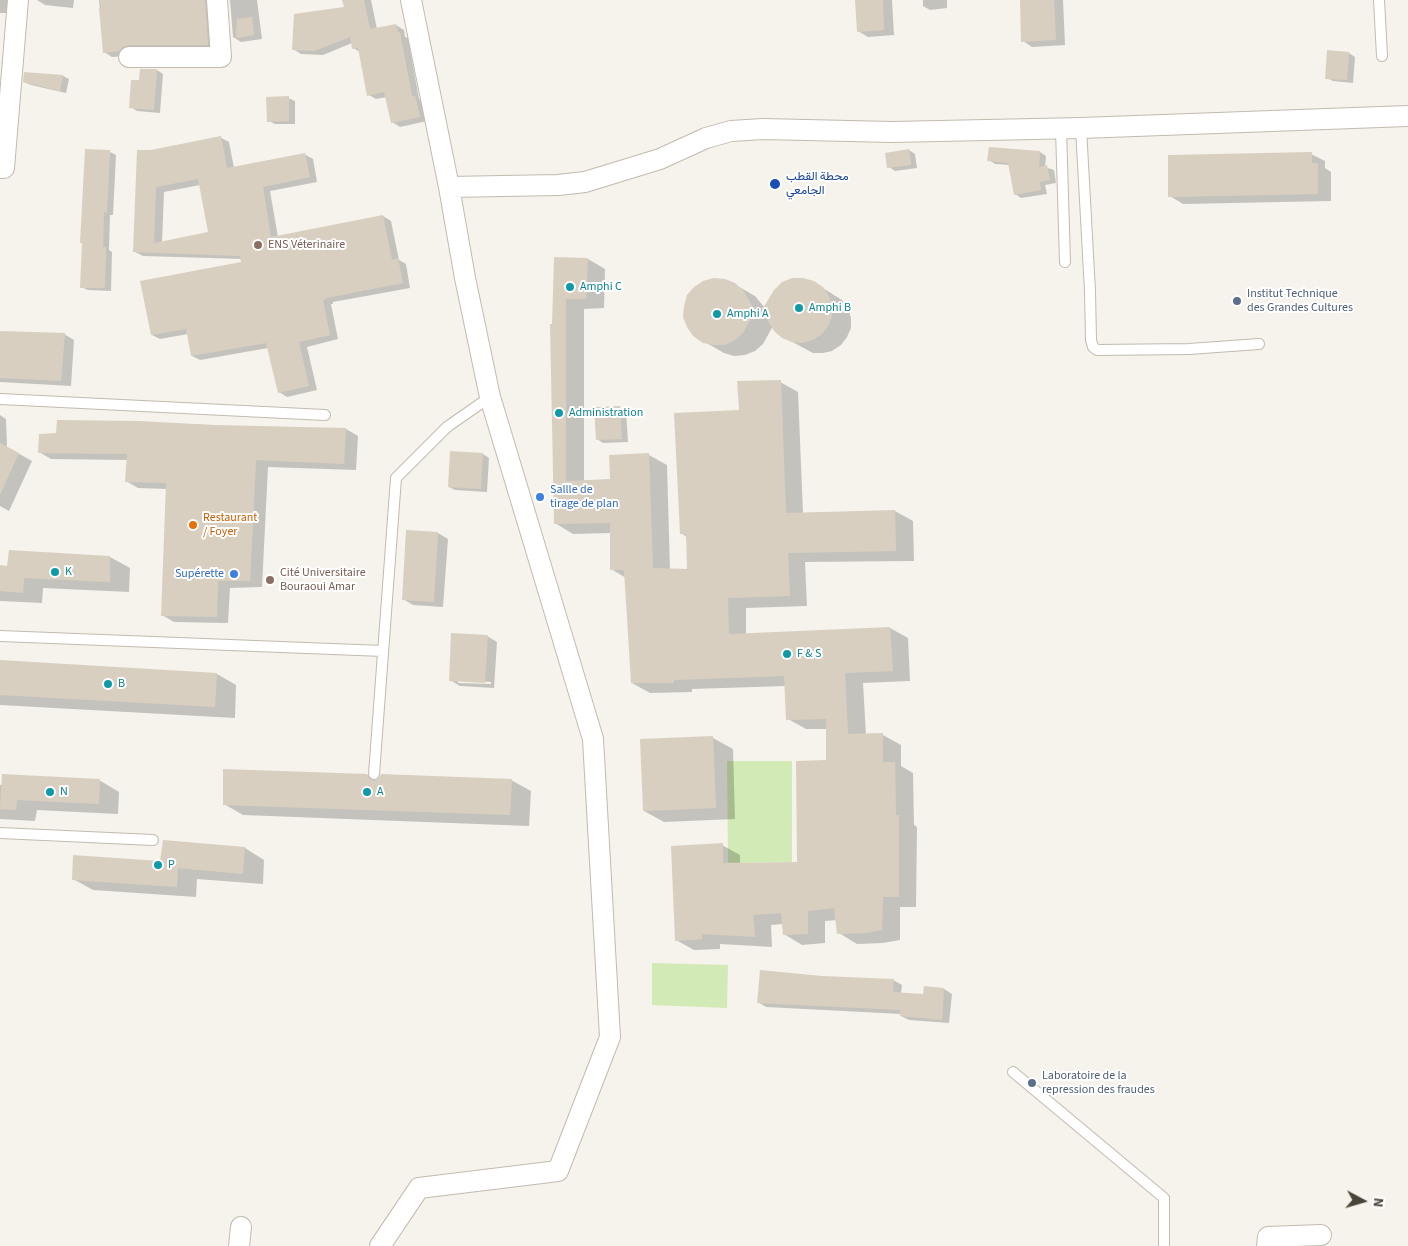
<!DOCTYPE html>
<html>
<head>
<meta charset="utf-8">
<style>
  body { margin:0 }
  #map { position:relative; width:1408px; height:1246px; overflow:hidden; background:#f6f3ec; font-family:"Source Sans 3",sans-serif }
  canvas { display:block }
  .north { position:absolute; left:1338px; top:1176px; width:50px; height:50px; -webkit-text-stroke:4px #fff; paint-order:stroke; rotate:96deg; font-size:14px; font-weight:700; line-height:20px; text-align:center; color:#4b4439 }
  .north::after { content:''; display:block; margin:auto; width:18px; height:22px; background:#4b4439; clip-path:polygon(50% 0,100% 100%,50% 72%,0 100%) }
</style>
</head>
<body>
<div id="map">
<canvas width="1408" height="1246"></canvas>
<div class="north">N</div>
</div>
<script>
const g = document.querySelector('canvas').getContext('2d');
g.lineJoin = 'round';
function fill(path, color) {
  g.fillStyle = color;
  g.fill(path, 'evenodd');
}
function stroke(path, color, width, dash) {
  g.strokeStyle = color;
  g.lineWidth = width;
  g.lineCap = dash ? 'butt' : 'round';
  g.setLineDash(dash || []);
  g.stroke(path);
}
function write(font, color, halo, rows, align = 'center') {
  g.font = font + ' "Source Sans 3",Vazirmatn,sans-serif';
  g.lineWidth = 4;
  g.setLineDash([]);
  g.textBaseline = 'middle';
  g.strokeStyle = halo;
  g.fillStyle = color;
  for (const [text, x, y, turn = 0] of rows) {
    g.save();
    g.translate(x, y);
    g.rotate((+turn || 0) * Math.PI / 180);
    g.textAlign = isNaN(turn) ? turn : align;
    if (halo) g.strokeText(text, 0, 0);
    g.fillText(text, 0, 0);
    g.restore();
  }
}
fill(new Path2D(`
  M727,761h65v101l-64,1z
  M652,963l76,2 -1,43 -75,-3z`), '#d2eab5');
fill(new Path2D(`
  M0,0h17l-3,13h-14z
  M37,0h37l-1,8 -28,-3z
  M99,0h115l2,49 -104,8 -8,-5z
  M230,0h27l5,39 -21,3 -8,-5z
  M343,0h28l6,29 19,-4 8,5 1,7 3,1 11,61 4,3 4,19 -27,6 -8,-5 -5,-25 -11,2 -7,-4 -9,-43 -7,-4 -1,-5 -29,12 -22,-1 -8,-5 52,-41z
  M856,0h36l2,35 -26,2 -10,-6z
  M923,0h24v8l-17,2 -7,-4z
  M1021,0h42l2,45 -33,2 -9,-6z
  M1349,53l6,4 -2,26 -20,-2 -6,-3z
  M157,70l6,4 -3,39 -23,-2 -6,-4 9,-25z
  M25,73l38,3 6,3 -3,14 -35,-8 -7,-3z
  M288,98l7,3v23h-20l-6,-3z
  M221,138l8,4 5,26 70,-14 9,5 4,23 -47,9 8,46 105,-21 8,5 8,39 7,4 4,24 -77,14v2h-2l7,35 -31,8 10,43 -30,7 -8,-5 -11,-44 -68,12 -8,-4 -4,-22 -28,5 -8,-4 90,-72v-4l-99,-3 -8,-4 16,-101zM200,185l9,48 -47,10 2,-51z
  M909,150l6,4 2,14 -22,3 -6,-4z
  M110,152l6,3 -3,60h-3l-1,35 3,2 -1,39 -23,-1 -7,-3z
  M1040,152l6,4 -1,11 9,3 2,13 -11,2 2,9 -26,4 -6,-4 -5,-29 -15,-1 -6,-4z
  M1311,154l14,7v7l6,4v29l-148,3 -13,-8z
  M555,258l33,1 17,10 -1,39 -20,1v172h27l38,-26 18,10 3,105h19l-2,-33 -6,-4 59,-122 40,-29 18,10 5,121 92,-2 18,10 1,40 -109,1 2,44 -61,2v27l144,-7 18,10 2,43 -47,2 3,52h17l18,10v21l12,7 1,52 3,2 -1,80h-16v33l-17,3 -26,1 -18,-11 -2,-13 -12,1v22l-23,2 -18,-11 -1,-10 -12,1 1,22 -52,-3v5l-26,1 -18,-10 46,-95 18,10v9l58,-1 30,-101 -1,-33h-21l-18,-10 -2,-33 -94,3v3l-42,1 -18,-10 -6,-105 -15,-9v-36l-38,1 -18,-11 -2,-198z
  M813,282l29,18 6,8 3,10v10l-4,9 -6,8 -9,6 -9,2h-10l-30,-16 -10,-11 -10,18 -8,7 -10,4 -11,1 -10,-3 -21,-12 31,-57 21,12 10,12z
  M0,332l64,2 10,6 -3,46 -71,-4z
  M620,408l6,3 2,31 -25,1 -6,-4z
  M0,415l6,4 1,28 25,14 -23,50 -9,-5z
  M215,426l131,3 12,7 -2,34 -88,-3 -6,120 -32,1 -2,35 -54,-1 -12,-7 5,-126 -29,-1 -12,-7 2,-21 -77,-1 -12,-7z
  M483,454l6,4 -2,34 -32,-2 -6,-3z
  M438,533l10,6 -5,68 -30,-2 -10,-6z
  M10,552l100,5 20,11 -1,24 -86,-4 -1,15 -42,-2v-34h8z
  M487,636l10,6 -3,46 -34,-2 -10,-6zM458,680l33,2v2l-33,-1z
  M0,662l217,12 19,11 -1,33 -235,-13z
  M713,738l20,11 2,70 -71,3 -20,-11z
  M367,775l10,6 134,-1 20,11 -2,35 -286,-11 -19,-11z
  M99,780l20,12 -1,22 -81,-4 -2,11 -35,-2v-34z
  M245,848l19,12 -1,24 -66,-5 -1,18 -103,-7 -20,-11z
  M822,977l71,3 9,5 -1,9 24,2 19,-7 8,5 -3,29 -40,-3 -8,-4v-2l-135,-7 -8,-5z`), '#0003');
fill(new Path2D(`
  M100,0h105l3,45h-79l-6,2 -4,4 -16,2 -4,-45h2z
  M342,0h22l6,29 26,-5 2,8h2l12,64h3l5,21 -29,6 -7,-31 -17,4 -9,-48 -6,1 -2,-12 -36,14 -22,-1 2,-36 50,-7z
  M855,0h28l1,30 -27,2z
  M1020,0h34l2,40 -35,2z
  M252,17l2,18 -18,3 1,-19z
  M1327,50l22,2 -2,28 -22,-1z
  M140,69h17l-3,41 -25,-2 2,-28h8z
  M24,72l39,3 -3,16 -37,-9z
  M289,96v25l-22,1 -1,-25z
  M221,136l6,32 78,-15 5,24 -47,10 8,50 112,-22 9,45 6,-2 5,25 -77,15v1l-3,1 7,35 -31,7 10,44 -31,7 -12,-50 -75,13 -5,-27 -35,6 -11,-54 101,-19 -1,-6 -107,-4 4,-102h14zM198,179l10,53 -54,11 2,-56z
  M989,147l51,4 -1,16 8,-2 3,15 -10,2 1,8 -27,5 -6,-32 -21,-2z
  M85,149l25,1 -3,63 -3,-1 -1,35h3l-1,41h-25l2,-45h-2z
  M909,149l2,16 -24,3 -2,-15z
  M1312,152v11h6v31l-150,3v-42z
  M554,257l34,1 -2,41h-20v182l44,-2 -1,-24 40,-2 4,115 34,1 -1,-35h-6l-6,-121 65,-3 -2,-29 44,-1 5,133 109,-3 1,41 -108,2 2,43 -62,2 1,36 161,-7 3,44 -48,2 3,61 35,-1v29h12l1,53h3v82h-16l-1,33 -17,3 -28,1 -3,-26 -26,3v23l-25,1 -2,-22 -28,2 2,22 -53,-3v5l-27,2 -4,-95 52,-3v20l74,-1 -1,-101 30,-1v-41l-40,1 -2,-44 -110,4v3h-43l-7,-113h-14v-47l-56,1 -4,-200h2z
  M714,278l11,1 10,4 8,7 12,21 -12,22 -8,7 -10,5h-11l-11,-2 -10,-7 -6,-9 -4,-10 1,-11 3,-11 7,-8 9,-6z
  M792,278h11l11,3 9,6 6,9 3,10v10l-4,10 -7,9 -9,5 -10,3 -10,-1 -10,-4 -8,-7 -12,-21 12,-20 8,-8z
  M0,331l65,2 -4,48 -61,-3z
  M620,406l2,33 -26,1 -2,-33z
  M57,420l82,1 76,4 131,3 -2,36 -88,-4 -6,121h-32l-1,36 -56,-1 5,-133 -41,-1 2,-28 -89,-1 1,-19 17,-1z
  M0,443l19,10 -19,42z
  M450,451l33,2 -2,36 -33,-2z
  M406,530l32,2 -4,70 -32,-2z
  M9,550l101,6v26l-86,-4 -1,15 -23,-2v-26l7,1z
  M451,633l37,2 -3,48 -36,-2z
  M0,660l217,13 -2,34 -215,-12z
  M713,736l3,72 -73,3 -3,-72z
  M223,769l144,5 3,5 4,2 5,-3 2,-4 131,5 -2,36 -287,-10z
  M2,774l98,5 -1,25 -82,-4 -1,10 -16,-1z
  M163,840l82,7 -2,27 -65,-6 -1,19 -105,-7 1,-25 87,6z
  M760,970l62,6 72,3 -1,13 30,2 1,-8 20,2 -2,32 -42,-4v-6l-143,-7z`), '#d8cfc1');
const service = new Path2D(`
  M1379,0l3,56
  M1081,128l9,163 1,49 2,7 4,3 92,-1 70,-5
  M1061,129l4,133
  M0,399l325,16
  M0,636l383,15
  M374,774l22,-296 51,-51 43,-30
  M0,833l153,7
  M1013,1072l151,126v48`);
const minor = new Path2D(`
  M129,57h92l-4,-57
  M0,168h4l14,-168
  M449,187l109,-2 27,-3 75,-23 46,-21 25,-7 32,-2 129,3 189,-4 327,-12
  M239,1246l2,-19
  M380,1246l39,-58 139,-17 52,-134 -17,-298 -103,-342 -25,-119 -16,-91 -38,-187
  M1267,1246l1,-9 53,-2`);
stroke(service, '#c2bbae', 12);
stroke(minor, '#c2bbae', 22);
stroke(service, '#fff', 10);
stroke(minor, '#fff', 20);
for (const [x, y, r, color] of [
  [775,184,6,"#1a4fb4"],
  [258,245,5,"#8d6e63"],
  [570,287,5,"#0f9aa8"],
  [1237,301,5,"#5c6f8a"],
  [799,308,5,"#0f9aa8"],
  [717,314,5,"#0f9aa8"],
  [559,413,5,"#0f9aa8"],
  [540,497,5,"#3f7fe0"],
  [193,525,5,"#e8710a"],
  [55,572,5,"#0f9aa8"],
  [234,574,5,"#3f7fe0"],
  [270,580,5,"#8d6e63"],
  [787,654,5,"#0f9aa8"],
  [108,684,5,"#0f9aa8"],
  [50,792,5,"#0f9aa8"],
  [367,792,5,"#0f9aa8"],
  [158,865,5,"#0f9aa8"],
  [1032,1083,5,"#5c6f8a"]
]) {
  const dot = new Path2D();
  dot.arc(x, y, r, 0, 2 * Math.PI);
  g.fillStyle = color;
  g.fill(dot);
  stroke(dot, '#fff', 2);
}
write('12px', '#164399', '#fff', [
  ["محطة القطب",786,177],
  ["الجامعي",786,191]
], 'left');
write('12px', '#785e54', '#fff', [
  ["ENS Véterinaire",268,245],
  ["Cité Universitaire",280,573],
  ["Bouraoui Amar",280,587]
], 'left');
write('12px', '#0d838f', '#fff', [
  ["Amphi C",580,287],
  ["Amphi B",809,308],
  ["Amphi A",727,314],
  ["Administration",569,413],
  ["K",65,572],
  ["F & S",797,654],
  ["B",118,684],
  ["N",60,792],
  ["A",377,792],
  ["P",168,865]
], 'left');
write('12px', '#4e5e75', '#fff', [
  ["Institut Technique",1247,294],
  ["des Grandes Cultures",1247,308],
  ["Laboratoire de la",1042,1076],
  ["repression des fraudes",1042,1090]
], 'left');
write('12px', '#366cbe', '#fff', [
  ["Sallle de",550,490],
  ["tirage de plan",550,504],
  ["Supérette",224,574,"right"]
], 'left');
write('12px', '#c56008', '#fff', [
  ["Restaurant",203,518],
  ["/ Foyer",203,532]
], 'left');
</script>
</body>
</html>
